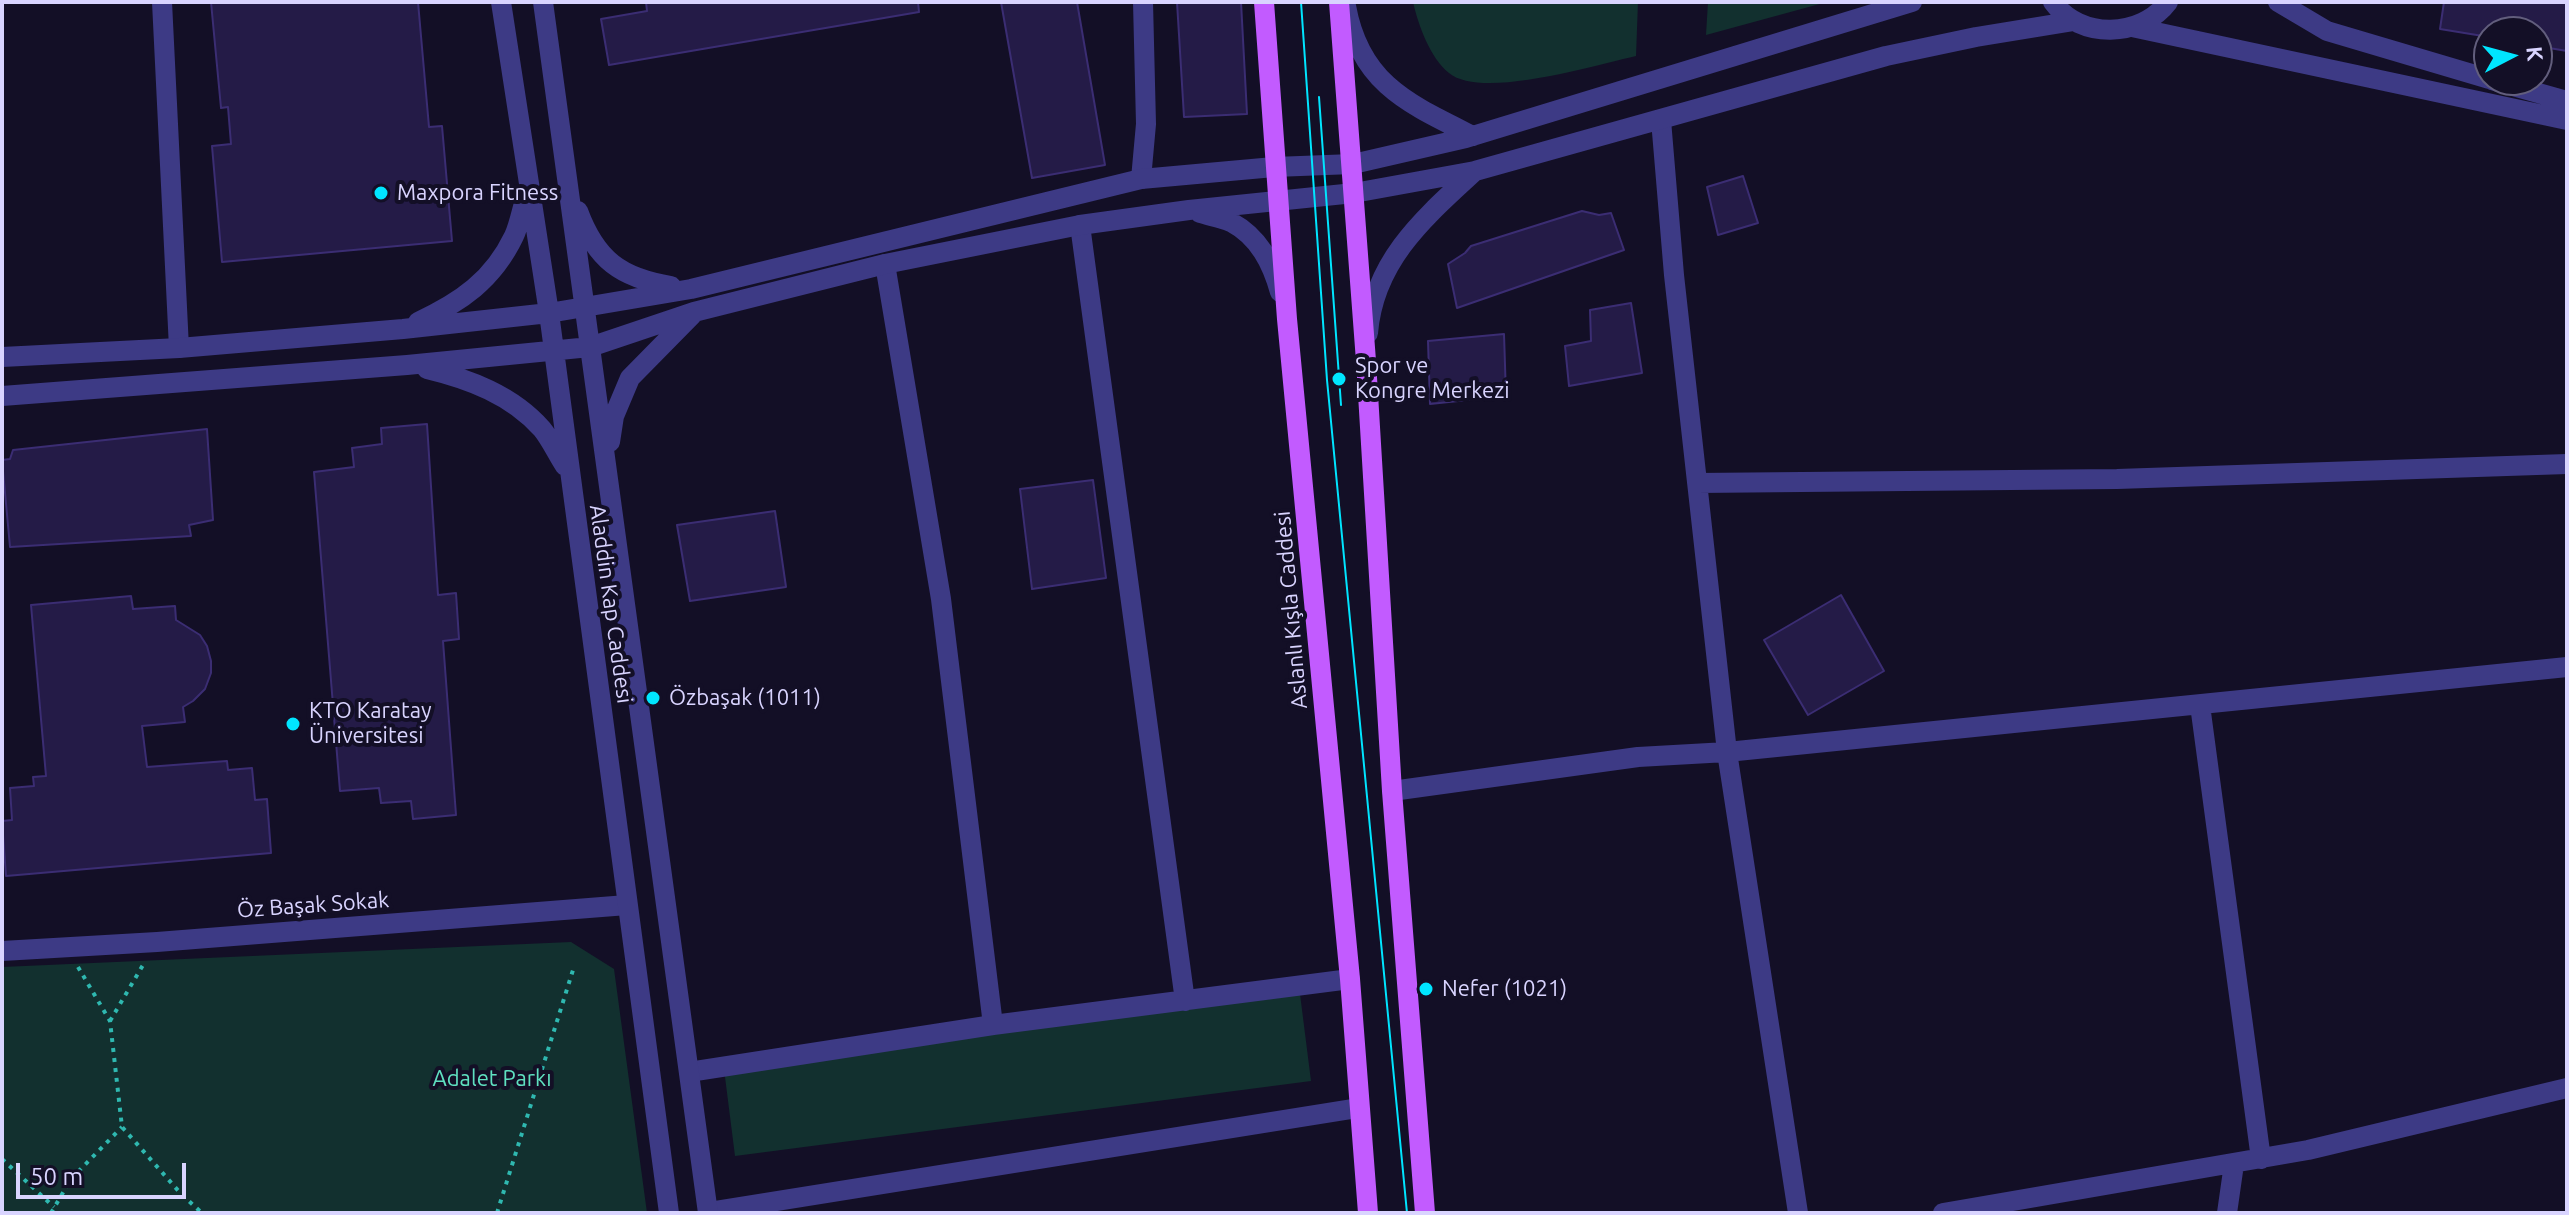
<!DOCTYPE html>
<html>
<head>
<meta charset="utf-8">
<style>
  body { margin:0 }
  #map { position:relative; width:2569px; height:1215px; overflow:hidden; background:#130f26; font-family:Ubuntu,sans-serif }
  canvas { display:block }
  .frame { position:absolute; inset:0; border:4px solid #d9d4ff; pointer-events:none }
  .north { position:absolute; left:2473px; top:16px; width:80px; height:80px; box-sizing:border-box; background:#130f26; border:2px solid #625e7d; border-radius:50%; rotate:84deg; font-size:22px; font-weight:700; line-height:32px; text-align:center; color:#d9d4ff }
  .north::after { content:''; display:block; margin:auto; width:28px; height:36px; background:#00e5ff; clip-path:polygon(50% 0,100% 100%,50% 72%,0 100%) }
  .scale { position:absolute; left:16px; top:1163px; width:170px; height:36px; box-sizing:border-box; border:4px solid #d9d4ff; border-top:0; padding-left:10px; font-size:24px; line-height:28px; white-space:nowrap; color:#d9d4ff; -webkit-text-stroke:6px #130f26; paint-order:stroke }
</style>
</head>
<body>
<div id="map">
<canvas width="2569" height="1215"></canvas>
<div class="frame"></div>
<div class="north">K</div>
<div class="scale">50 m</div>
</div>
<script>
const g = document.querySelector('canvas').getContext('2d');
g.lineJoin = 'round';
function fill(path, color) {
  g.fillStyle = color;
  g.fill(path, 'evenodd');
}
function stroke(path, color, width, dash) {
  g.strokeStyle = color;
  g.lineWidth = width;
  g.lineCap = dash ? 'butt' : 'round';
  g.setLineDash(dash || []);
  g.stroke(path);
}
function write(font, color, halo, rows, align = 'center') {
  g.font = font + ' Ubuntu,sans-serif';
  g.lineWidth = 8;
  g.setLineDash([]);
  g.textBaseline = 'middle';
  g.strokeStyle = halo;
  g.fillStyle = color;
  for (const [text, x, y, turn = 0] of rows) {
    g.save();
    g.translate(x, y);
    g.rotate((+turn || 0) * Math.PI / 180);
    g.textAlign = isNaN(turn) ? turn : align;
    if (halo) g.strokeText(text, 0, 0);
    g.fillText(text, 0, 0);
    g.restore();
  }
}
fill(new Path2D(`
  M1413,2h225l-2,54c-41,9 -155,44 -187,17 -19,-15 -31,-49 -36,-71z
  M1708,2h119l-121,33z
  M571,942l43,27 33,244h-645v-246z
  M1300,994l11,87 -576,75 -11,-87z`), '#12302f');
const building = new Path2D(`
  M211,2h207l11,125 13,-1 10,115 -230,21 -10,-116 19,-2 -3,-37 -7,1z
  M646,2h272l1,10 -310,53 -8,-46 46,-8z
  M1001,2h76l28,163 -73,13z
  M1177,2h64l6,112 -63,3z
  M2444,2h123v49l-30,-5v-14h-48v5l-49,-8z
  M1743,176l15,47 -40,12 -11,-48z
  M1582,211l17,4 12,-2 13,37 -167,58 -9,-44 17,-11 6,-7z
  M1631,303l11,70 -73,13 -4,-40 26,-5 -1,-31z
  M1504,334l2,62 -76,8 -2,-63z
  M427,424l11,171 18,-2 3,46 -16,2 13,174 -43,4 -2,-18 -30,2 -2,-15 -39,3 -26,-319 40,-5 -2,-19 30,-4 -1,-16z
  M207,429l6,91 -24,5 2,11 -181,11 -8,-87 8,-1 3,-9z
  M1093,480l13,98 -74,11 -12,-100z
  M775,511l11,76 -96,14 -13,-76z
  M1841,595l43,76 -76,44 -44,-75z
  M131,596l2,13 42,-3 1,14 24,15 7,11 4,15v12l-6,16 -12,12 -10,6 2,15 -43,4 5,41 80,-6 1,9 24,-2 3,32 12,-1 4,54 -265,23 -4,-55 10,-1 -2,-32 24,-2 -1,-9 13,-1 -15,-171z`);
fill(building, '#241b47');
stroke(building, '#3b2d73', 2);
stroke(new Path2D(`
  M78,967l32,54 12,106 60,68 20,18
  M110,1021l33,-56
  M2,1159l52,48
  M51,1213l20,-34 51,-52
  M497,1213l76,-243`), '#2fb8b0', 4, [4, 6]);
stroke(new Path2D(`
  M162,2l17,346
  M1661,120l13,155 53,477 71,461
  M1141,179l5,-55 -3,-122
  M1080,225l105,776
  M885,264l56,335 52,426
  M1697,483l420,-4 450,-15
  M2200,705l61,454
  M1392,791l246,-34 89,-5 840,-85
  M2,951l155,-9 470,-37
  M689,1072l304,-47 357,-46
  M708,1212l650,-104
  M1943,1213l365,-63 259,-62
  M2227,1213l7,-49`), '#3d3a85', 20);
stroke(new Path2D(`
  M501,2l48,311 120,900
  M543,2l165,1211
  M2053,2c27,38 88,36 115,0
  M2278,2l49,29 162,48
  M1346,6c14,78 63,98 127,130
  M2132,27l435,93
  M2492,80l75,21
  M578,211c18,49 43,67 93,75
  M1200,213c10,3 22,5 31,9 28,15 41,41 49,70
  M418,322c43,-20 75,-42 96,-86 6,-13 8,-29 13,-42
  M1368,333c6,-73 57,-116 107,-162
  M2,357l177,-9 224,-19 146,-16 142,-24 450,-110 133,-12 79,-3 113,-26 446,-136
  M427,369c42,10 85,26 115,60 9,11 15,25 23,37
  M2,396l405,-31 183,-18 104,-35 191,-48 195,-39 109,-15 165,-17 121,-22 411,-115 90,-19 98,-16
  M610,442l4,-26 16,-38 62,-63`), '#3d3a85', 20);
stroke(new Path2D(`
  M1264,2l23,317 63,660 18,234
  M1339,2l27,359 26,430 33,422`), '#c25bff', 20);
stroke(new Path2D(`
  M1301,2l26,378 80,833
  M1319,97l22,308`), '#00e5ff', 2);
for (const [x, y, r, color] of [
  [381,193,8,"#00e5ff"],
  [1339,379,8,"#00e5ff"],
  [653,698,8,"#00e5ff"],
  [293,724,8,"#00e5ff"],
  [1426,989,8,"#00e5ff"]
]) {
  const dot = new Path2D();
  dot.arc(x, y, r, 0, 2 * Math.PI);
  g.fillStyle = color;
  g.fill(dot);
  stroke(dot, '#130f26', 3);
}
write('22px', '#d9d4ff', '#130f26', [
  ["Maxpora Fitness",397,193],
  ["Spor ve",1355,366],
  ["Kongre Merkezi",1355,391],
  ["Özbaşak (1011)",669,698],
  ["KTO Karatay",309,711],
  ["Üniversitesi",309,736],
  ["Nefer (1021)",1442,989]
], 'left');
write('22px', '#d9d4ff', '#130f26', [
  ["Aladdin Kap Caddesi",611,604,82],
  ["Aslanlı Kışla Caddesi",1291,610,-95],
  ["Öz Başak Sokak",313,905,-4]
]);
write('22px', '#5fe0c0', '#130f26', [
  ["Adalet Parkı",492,1079]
]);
</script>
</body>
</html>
